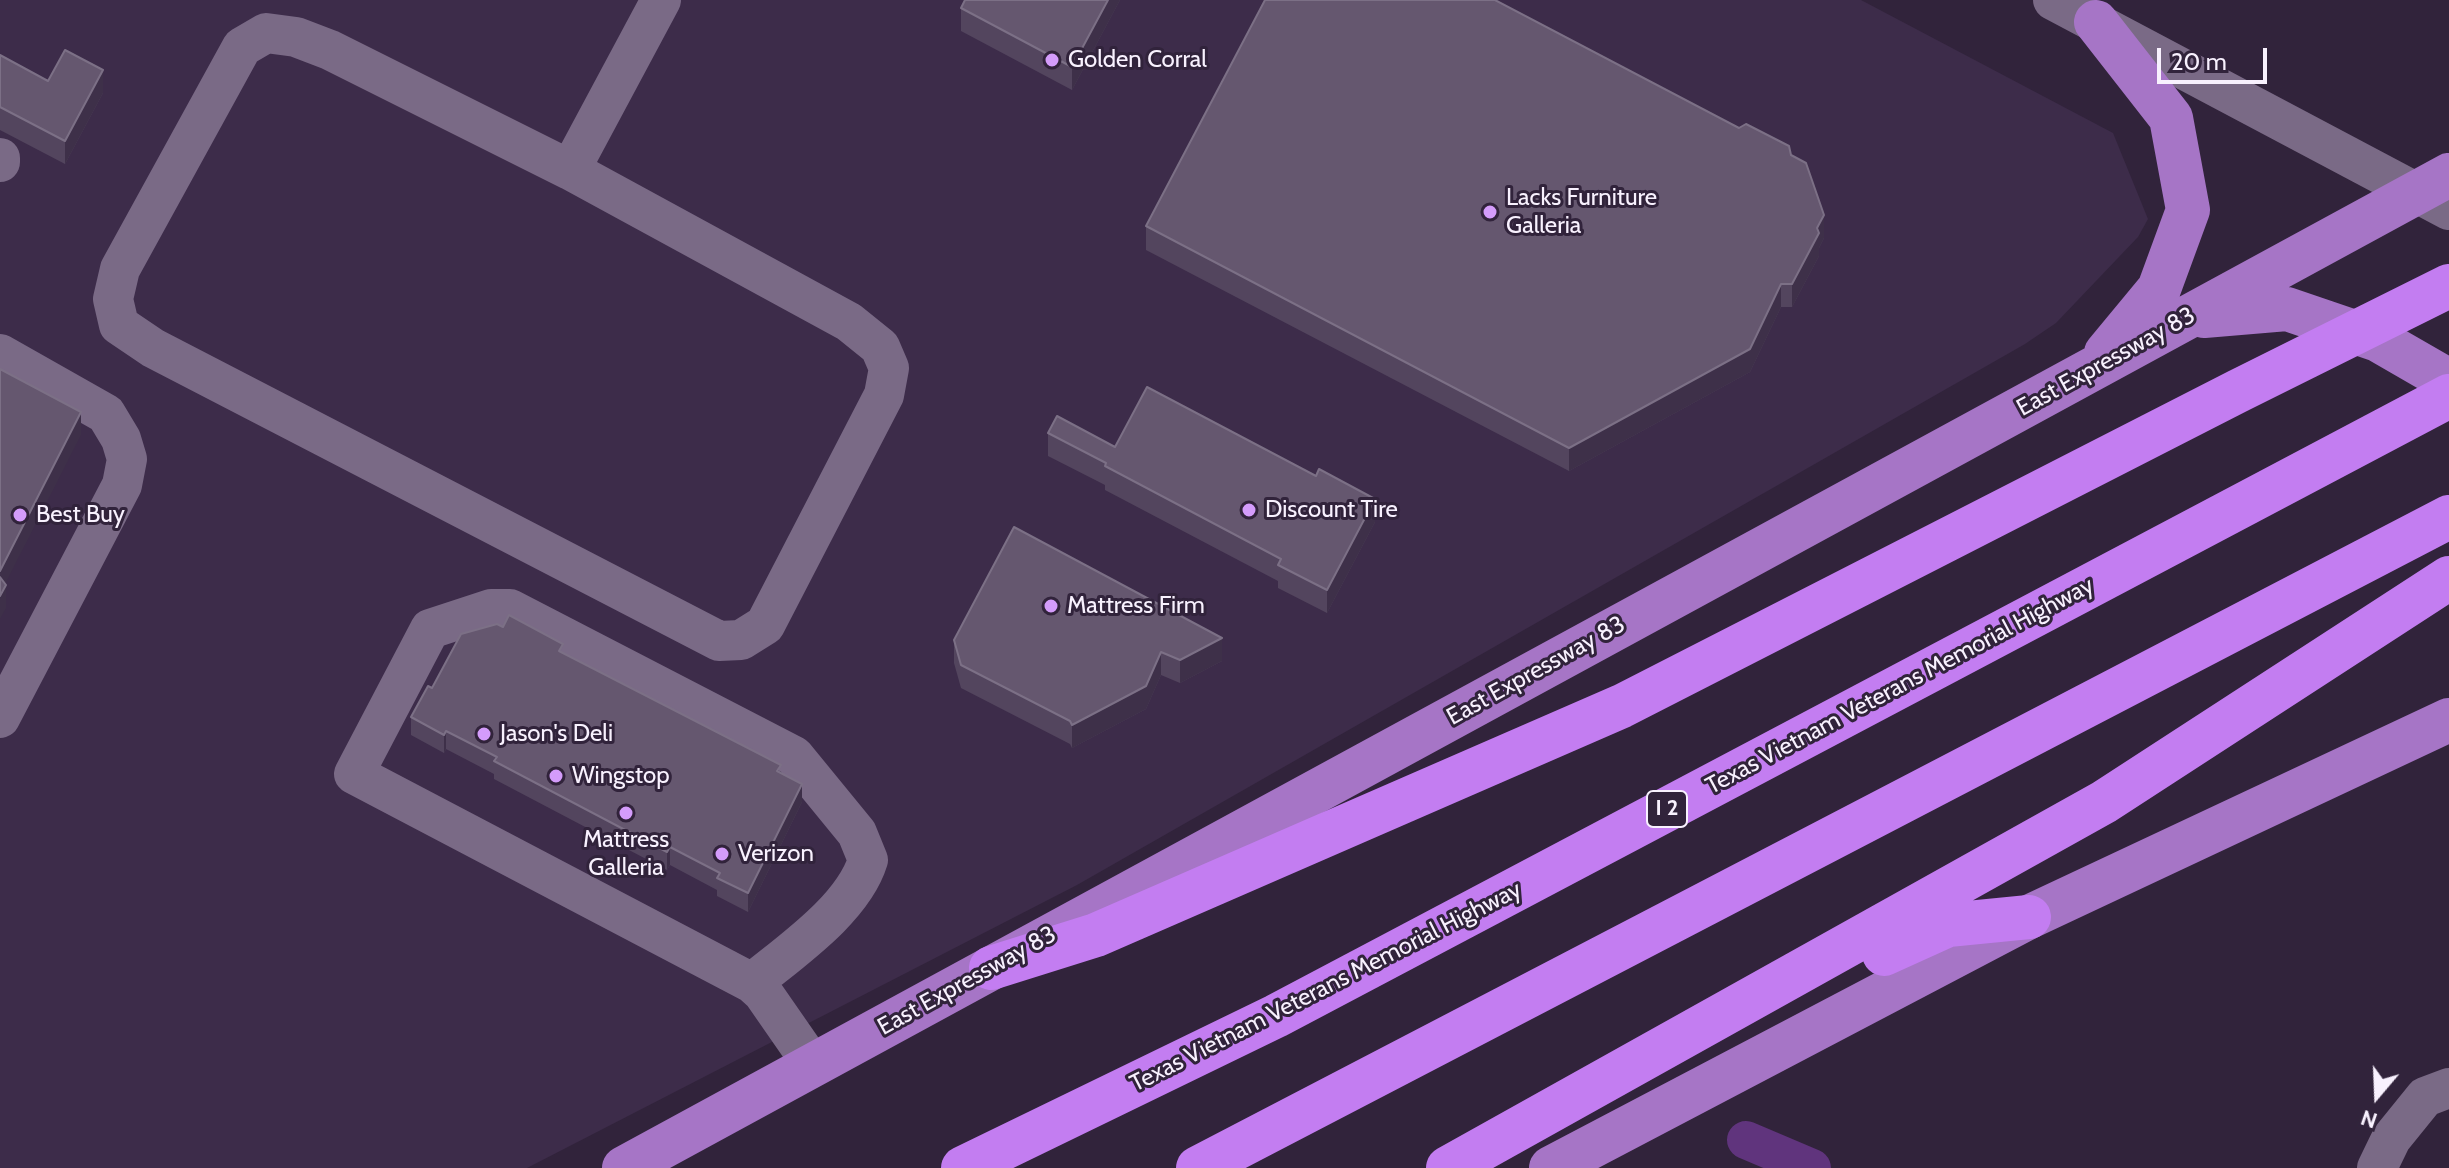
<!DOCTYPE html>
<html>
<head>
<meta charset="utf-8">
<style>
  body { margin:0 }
  #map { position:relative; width:2449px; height:1168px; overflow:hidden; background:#31233b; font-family:Cabin,sans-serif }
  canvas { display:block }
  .north { position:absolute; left:2337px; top:1056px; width:80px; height:80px; -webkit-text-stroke:6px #31233b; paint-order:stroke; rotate:199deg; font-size:22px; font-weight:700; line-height:32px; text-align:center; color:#f8f1fe }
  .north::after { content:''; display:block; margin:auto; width:28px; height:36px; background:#f8f1fe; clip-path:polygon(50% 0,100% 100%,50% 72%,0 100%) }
  .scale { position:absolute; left:2157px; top:48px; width:110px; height:36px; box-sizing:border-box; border:4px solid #f8f1fe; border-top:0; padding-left:10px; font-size:24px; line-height:28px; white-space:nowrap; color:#f8f1fe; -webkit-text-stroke:6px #31233b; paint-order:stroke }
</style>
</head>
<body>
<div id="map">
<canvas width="2449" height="1168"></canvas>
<div class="north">N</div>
<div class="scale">20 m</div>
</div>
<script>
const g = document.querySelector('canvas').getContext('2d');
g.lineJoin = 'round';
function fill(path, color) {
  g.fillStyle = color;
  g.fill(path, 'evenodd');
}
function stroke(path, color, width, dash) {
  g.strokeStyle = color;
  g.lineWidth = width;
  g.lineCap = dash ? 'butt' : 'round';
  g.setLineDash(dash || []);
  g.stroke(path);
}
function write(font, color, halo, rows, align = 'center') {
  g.font = font + ' Cabin,sans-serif';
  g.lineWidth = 6;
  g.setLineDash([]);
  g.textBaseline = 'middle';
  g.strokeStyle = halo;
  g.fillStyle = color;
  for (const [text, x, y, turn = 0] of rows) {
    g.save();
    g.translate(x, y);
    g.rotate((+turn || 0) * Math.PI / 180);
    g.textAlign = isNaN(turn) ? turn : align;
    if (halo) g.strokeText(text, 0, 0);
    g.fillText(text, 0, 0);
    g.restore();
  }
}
fill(new Path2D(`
  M0,0h1861l252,133 35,86 -10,18 -82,86 -31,21 -948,541 -550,283h-527z`), '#3d2c4a');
stroke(new Path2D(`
  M1746,1140l66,28`), '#60347d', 38);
stroke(new Path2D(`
  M2053,0l396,210
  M266,33l30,4 34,13 240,120 279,152 31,25 9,21 -5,27 -119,230 -24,15 -22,1 -566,-293 -34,-23 -6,-26 7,-30 122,-222z
  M0,158v4
  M570,170l91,-170
  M0,354l106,60 15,25 6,20 -5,26 -122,233
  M752,983c39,-32 101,-74 116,-123l-11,-27 -63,-77 -284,-147h-19l-61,20 -76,145 398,209 11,10 50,72
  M2377,1168l14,-29 34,-42 24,-9`), '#7a6a86', 40);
stroke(new Path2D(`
  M2096,22l75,96 17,92 -29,79 -53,64
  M2204,316l83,-7 91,31 71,41
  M624,1168l1825,-993
  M1551,1168l478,-251 420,-197`), '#a675c6', 44);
stroke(new Path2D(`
  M1884,954l64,-29 81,-8
  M991,968l105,-33 526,-229 616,-315 211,-105
  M963,1168l313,-152 1173,-620
  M1198,1168l1251,-651
  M1448,1168l656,-366 345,-224`), '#c37df1', 44);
fill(new Path2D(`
  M965,0h155l-48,90 -111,-59v-23z
  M0,55l48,26 55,12 -38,71 -65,-34z
  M1791,155l33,83 -5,10v8l-27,51h-11l-31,65 -181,99 -423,-221v-24z
  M1048,433l67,14 260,75 -48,91 -49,-25v-7l-173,-91v-5l-57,-29z
  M1014,527l208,134 -42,22 -19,-8 -15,34 -74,39 -2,-4 -109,-56 -7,-25v-23z
  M503,627l60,26 218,119 21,30 -54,110 -31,-16v-6l-47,-25 -3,5 -173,-91v-5l-48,-25 -2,4 -33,-18v-18l21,-29z`), '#53455e');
fill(new Path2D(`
  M1108,0h12l-48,90v-23z
  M103,70v23l-38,71v-23z
  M1824,215v23l-5,10v8l-27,51v-23z
  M1781,284v23l-31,65 -181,99v-23z
  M81,412v23l-81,159v-23z
  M1375,499v23l-48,91v-23z
  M6,585v23l-6,11v-23z
  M1222,638v23l-42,22v-23z
  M1161,652v23l-15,34 -74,39v-23z
  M446,731v18l-2,4v-18z
  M802,784v18l-54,110v-19z
  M670,847v18l-3,5v-18z`), '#3e3049');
const building = new Path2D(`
  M965,0h143l-36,67 -111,-59z
  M1265,0h230l244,128 7,-4 43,22 2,9 15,8 18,52 -7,13 2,5 -27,51h-11l-31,65 -181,99 -423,-222z
  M65,50l38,20 -38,71 -65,-34v-52l48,26z
  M0,369l81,43 -81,159z
  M1147,387l169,89 3,-7 56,30 -48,91 -49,-25 3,-6 -176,-93 1,-3 -58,-30 9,-17 58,31z
  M1014,527l208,111 -42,22 -19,-8 -15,34 -74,39 -2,-4 -109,-56 -7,-25z
  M0,577l6,8 -6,11z
  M509,615l54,29 -4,7 222,114 -4,6 25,13 -54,109 -31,-15 3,-5 -50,-26 -3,5 -173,-91 3,-4 -51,-26 -2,4 -33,-18 17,-31 4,2 29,-54 36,-10 6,3z`);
fill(building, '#65576f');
stroke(building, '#7c7086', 2);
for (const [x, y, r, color] of [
  [1052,60,8,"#d49cfb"],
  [1490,212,8,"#d49cfb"],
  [1249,510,8,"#d49cfb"],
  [20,515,8,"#d49cfb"],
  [1051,606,8,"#d49cfb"],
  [484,734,8,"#d49cfb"],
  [556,776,8,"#d49cfb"],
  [626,813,8,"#d49cfb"],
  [722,854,8,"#d49cfb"]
]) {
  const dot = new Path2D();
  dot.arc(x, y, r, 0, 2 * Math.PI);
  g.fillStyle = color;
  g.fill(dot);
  stroke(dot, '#31233b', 3);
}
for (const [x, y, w] of [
  [1667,809,40]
]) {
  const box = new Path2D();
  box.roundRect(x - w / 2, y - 18, w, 36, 6);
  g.fillStyle = '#31233b';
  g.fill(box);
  stroke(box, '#f8f1fe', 2);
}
write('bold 22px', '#f8f1fe', null, [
  ["I 2",1667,809]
]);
write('24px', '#f8f1fe', '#31233b', [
  ["Golden Corral",1068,60],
  ["Lacks Furniture",1506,198],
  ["Galleria",1506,226],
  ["Discount Tire",1265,510],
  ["Best Buy",36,515],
  ["Mattress Firm",1067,606],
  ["Jason's Deli",500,734],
  ["Wingstop",572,776],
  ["Mattress",626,840,"center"],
  ["Galleria",626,868,"center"],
  ["Verizon",738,854]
], 'left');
write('24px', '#f8f1fe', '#31233b', [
  ["East Expressway 83",2106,362,-29],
  ["East Expressway 83",1536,671,-29],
  ["Texas Vietnam Veterans Memorial Highway",1900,686,-28],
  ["East Expressway 83",967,981,-29],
  ["Texas Vietnam Veterans Memorial Highway",1326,987,-27]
]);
</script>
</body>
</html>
